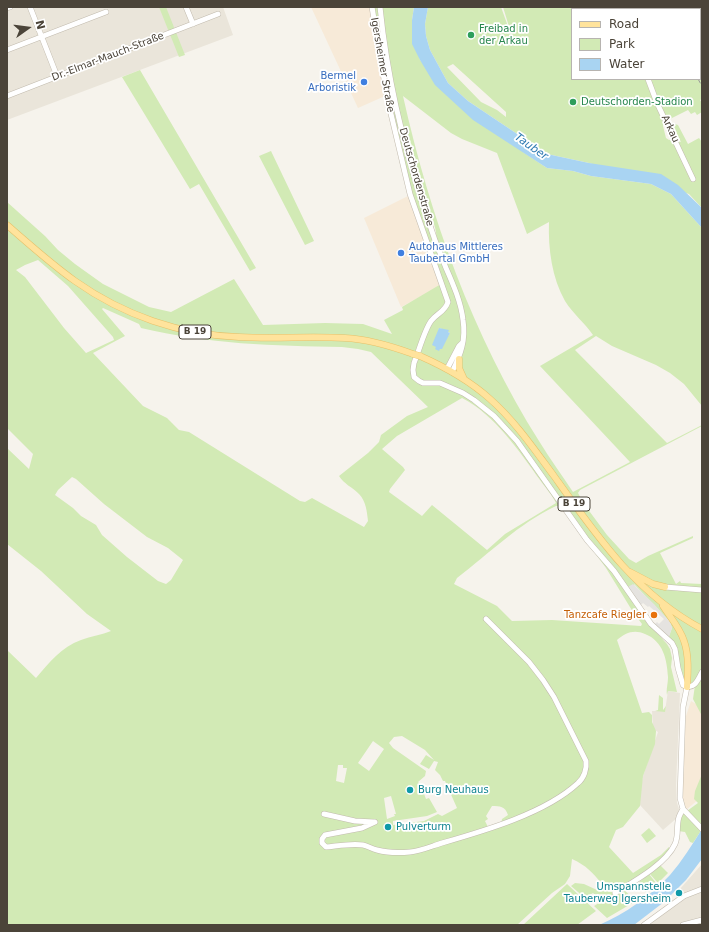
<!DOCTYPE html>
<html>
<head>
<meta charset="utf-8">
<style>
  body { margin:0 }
  #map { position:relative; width:709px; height:932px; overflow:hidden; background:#f6f3ec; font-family:"DejaVu Sans",sans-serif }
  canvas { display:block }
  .frame { position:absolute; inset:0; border:8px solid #4b4439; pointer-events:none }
  .legend { position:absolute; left:571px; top:8px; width:130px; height:72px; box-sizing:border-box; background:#fff; border:1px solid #b7b4b0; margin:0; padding:5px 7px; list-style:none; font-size:12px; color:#4b4439 }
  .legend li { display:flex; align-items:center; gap:8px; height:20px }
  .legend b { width:20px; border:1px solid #b7b4b0 }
  .north { position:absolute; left:8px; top:8px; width:40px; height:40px; -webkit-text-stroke:3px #fff; paint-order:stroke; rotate:76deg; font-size:11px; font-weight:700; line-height:16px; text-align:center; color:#4b4439 }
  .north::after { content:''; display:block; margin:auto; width:14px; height:18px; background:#4b4439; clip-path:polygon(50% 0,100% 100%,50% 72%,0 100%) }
</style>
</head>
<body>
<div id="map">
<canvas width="709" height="932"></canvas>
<div class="frame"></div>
<ul class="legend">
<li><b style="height:5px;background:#ffe39c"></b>Road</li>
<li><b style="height:11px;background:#d2eab5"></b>Park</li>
<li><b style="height:11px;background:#a9d4f2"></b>Water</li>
</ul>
<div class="north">N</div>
</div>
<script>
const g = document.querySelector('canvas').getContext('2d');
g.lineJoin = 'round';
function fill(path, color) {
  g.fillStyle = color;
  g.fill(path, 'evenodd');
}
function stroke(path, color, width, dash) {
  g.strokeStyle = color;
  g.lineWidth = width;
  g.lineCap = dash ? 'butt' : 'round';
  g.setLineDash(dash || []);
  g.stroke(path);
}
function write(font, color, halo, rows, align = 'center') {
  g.font = font + ' "DejaVu Sans",sans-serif';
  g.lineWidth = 3.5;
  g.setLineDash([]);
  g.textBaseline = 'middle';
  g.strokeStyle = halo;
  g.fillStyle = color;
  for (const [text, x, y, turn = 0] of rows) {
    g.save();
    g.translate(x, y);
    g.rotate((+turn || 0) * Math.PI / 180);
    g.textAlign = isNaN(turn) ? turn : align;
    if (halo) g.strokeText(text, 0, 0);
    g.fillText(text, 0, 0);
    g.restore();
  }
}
fill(new Path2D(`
  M7,7h216l10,28 -226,85z
  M668,691l12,2 -4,92 1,18 2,6 -1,8 -15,13 -24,-26v-5l4,-23 15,-44 -5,-3 -1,-18h13z
  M702,864v61h-53l36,-27 -5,-9z`), '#eae5da');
fill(new Path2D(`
  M311,7h60l14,89 -27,12z
  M408,196l33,90 -40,21 -37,-89z
  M691,701l5,3 6,8v77l-3,10 -13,11 -4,-10v-19l4,-65z`), '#f7ead8');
fill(new Path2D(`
  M159,7h7l19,48 -6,2z
  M372,7h42l-2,13 8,40 103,92 24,16 26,3 18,5 60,8 20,10 31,34v178l-18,-22 -14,-11 -14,-8 -44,-19 -16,-10 -21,14 92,93 35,-18v1l-122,64 -2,3 6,11 23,31 22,24 7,4 12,-7 45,-20v2l-33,15 16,31 4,-3 1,2 21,1v132l-9,-17 2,-14h-12l-6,-30 -9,-17 4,-10 -2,-6 -36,-38 4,23 27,29 -8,-3 10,11 3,5 2,9 -1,9 6,25 -9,-1 -1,4c-1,-6 1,-11 1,-18 -1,-18 -5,-36 -23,-43 -11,-5 -20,-1 -28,6l25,73 7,-1 3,3v7l4,9 -1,13 -12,32 -3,30 -17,21 -7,3 -7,17 24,26 28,-18 8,-8 1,5 -47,37 13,12 -29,17 -13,-12 8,-5 -9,-8 -8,5 -14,-12 4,-3 9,1 13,6 5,-6c-10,-12 -15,-18 -30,-25l-2,17 -5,8 -13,9 -35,32h-510v-275l29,28c14,-16 25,-31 45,-38 10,-4 21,-5 30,-9l-24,-17 -46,-43 -34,-27v-96l22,21 4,-15 -26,-26v-226l38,34 13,14 17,14 28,20 46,23 22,5 63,-33 29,46 62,-2 38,1 29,10 -8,-14 19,-10 -1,-3 39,-23 -31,-90 -18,-72zM403,96l48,37 11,6 35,14 30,81 22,-12c-1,27 3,56 16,79 8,13 20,22 28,34l-53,31 90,96 -57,30c-11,-17 -23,-33 -34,-51 -66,-105 -109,-224 -136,-345zM423,205c9,10 15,25 13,37zM38,260l30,26 45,51 1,3 -28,13 -22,-25 -39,-51 -9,-7 9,-5zM103,308l36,16 2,4c66,16 134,18 201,19l16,2 13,3 57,55 -21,9 -26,19 -2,7 -11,11 -29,23c5,8 13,11 20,18 7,7 8,18 9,27l-4,6 -52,-29 -7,4 -5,-1 -111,-69 -10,-2 -12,-12 -24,-12 -50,-53 32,-17 -23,-27zM439,328l9,3v1l2,1 -11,17 -3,-3zM463,343l-4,25 4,10 -16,-9zM462,398c32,16 58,54 78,82 5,7 12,15 16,23l-51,31 -18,16 -55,-45 -10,11 -33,-24 1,-3 15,-19 -2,-3 -21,-18 15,-13zM72,477l4,2 28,25 43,33 21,11 15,12 -12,20 -5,4 -8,-3 -31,-24 -25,-22 -6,-10 -15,-9 -8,-8 -18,-13 3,-5zM556,506h3l4,4 43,58 27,44 9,12 -1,2 -89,-6 -40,1 -15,-15 -43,-22 3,-6c33,-25 61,-54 99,-72zM402,736l23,14 9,10 -8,-5 -6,9 9,5 5,-8 4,1 -3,8 5,5 3,6h2l12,27 -15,8 -4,-2 -14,7 -31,4v-4l34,-5 10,-4 -8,-14 -3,1 -4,-10 2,-1v-2l-2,1 -4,-5 7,-6 1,-5 -33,-23 -4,-5 5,-6zM373,741l11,8 -15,22 -11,-8zM338,765h5v3h4l-3,15 -8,-2zM391,796l5,18h-2l1,2 -8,3 -3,-21zM492,806c8,0 13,0 16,9l-6,4 -1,5 -12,5 -4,-8 3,-2 -2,-3z
  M428,7h73l9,25 -1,1 1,1 1,-1 -8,-26h86l1,2h-18v70h128v-6l2,4v22l-2,1 2,3v9l-5,3 -2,-3 -4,2 -3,-4 -22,11 12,4 10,19 11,-6 3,4v66l-13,-14 -100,-31 -42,-9 -79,-53 -20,-18 -18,-33 -4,-14 -1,-12zM453,64l53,48v5l-9,-7 -16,-8 -34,-35zM666,121l1,4 6,1 8,16 -9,-3 -3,1 -3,-2 -3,-12z
  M618,7h84v4l-2,2v-4h-82z
  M140,70l116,198 -6,3 -51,-87 -9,5 -68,-112z
  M271,151l43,90 -9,4 -46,-89z
  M659,695l4,3v12l3,-4 -1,6 -10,-1 3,-1z
  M702,774v55l-9,14 -3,-1 -5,-10 -7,-1 5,-22 4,2 11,-8 -4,-4 1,-8z
  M649,828l7,8 -9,7 -6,-8z
  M659,864l9,9 -10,10 -9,-10z
  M649,874l7,9 -10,9 -8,-9z
  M567,884l29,27 -19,14h-54z`), '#d2eab5');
fill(new Path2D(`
  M633,584l21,20 16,18 2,6 -3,9 -16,-11 4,-4 2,2 5,-5 -15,-13 -1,1 -5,-4 -2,2 -1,2 -14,-19z`), '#e5e3e0');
fill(new Path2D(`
  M414,7h14l-3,17 1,12 4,14 18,33 20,18 79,53 42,9 72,11 17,11 24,23v20l-31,-34 -20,-10 -60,-8 -18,-5 -26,-3 -74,-48 -38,-35 -15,-25 -8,-16v-24z
  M439,328l10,2 -1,2 2,1 -8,16h-2l-1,2 -4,-2 1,-2 -4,-2z
  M702,829v30l-16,21 -22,22 -30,23h-35c26,-11 51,-29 71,-50 12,-14 22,-30 32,-46z`), '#a9d4f2');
const minor = new Path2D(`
  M30,7l27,69
  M186,7l7,17
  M372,7l15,90 23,97 38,108c-3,10 -11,11 -17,19 -7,10 -12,30 -17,42l-1,7 1,7 5,4 4,2h17l23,10 11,7 20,16 23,25 70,99 27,31 37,53 21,19 3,6 3,19 5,17c11,6 15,-5 19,-13
  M380,7c7,69 23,138 45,204 6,19 13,38 21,57 7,16 15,34 17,52 3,20 -2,34 -11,52
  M615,7l1,2
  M7,8l3,-1
  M7,50l99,-38
  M648,79l9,24 36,76
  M7,96l211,-82
  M447,369l12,-23 4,-4
  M665,587l37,3
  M687,687l-4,20 -3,91 3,11 19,20
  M324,814l31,7 19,1
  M375,822l-13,6 -37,7 -3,4v4l4,4c11,-1 26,-4 37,-2 5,1 9,4 14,5 11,3 22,3 33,2 11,-1 22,-6 32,-9 42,-12 104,-30 136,-60 6,-5 9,-14 8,-22l-32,-64 -11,-17 -14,-18 -43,-43
  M615,893c18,-11 51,-29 60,-49 4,-9 1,-18 4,-27 1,-3 3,-6 4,-8
  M644,925l40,-29 18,-7
  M683,925l19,-5`);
const major = new Path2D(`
  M7,225c22,19 44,39 68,56 48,34 105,54 164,56 35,2 71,-1 106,1 23,1 46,8 68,16
  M420,356c25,11 50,25 70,43 25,22 44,50 64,77 42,59 82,118 148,153
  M459,359v9l5,11
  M630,572l23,12 12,3
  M663,606c7,11 17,22 21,35 5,14 4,31 3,46`);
stroke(minor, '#c2bbae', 6);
stroke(major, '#e6c16a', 7);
stroke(minor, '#fff', 5);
stroke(major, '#ffe39c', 6);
stroke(new Path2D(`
  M660,7l1,2
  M698,79l4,7`), '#9a9a9a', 1, [5, 5]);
const majorBridge = new Path2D(`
  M413,354l7,2`);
stroke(majorBridge, '#e6c16a', 7, []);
stroke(majorBridge, '#ffe39c', 6);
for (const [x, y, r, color] of [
  [471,35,4,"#2e9e5b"],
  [364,82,4,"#3f7fe0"],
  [573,102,4,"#2e9e5b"],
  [401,253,4,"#3f7fe0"],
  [654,615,4,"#e8710a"],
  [410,790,4,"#0f9aa8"],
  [388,827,4,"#0f9aa8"],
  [679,893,4,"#0f9aa8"]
]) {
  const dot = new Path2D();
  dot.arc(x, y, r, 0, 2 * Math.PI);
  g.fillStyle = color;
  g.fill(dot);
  stroke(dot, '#fff', 1.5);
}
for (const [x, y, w] of [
  [195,332,32],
  [574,504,32]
]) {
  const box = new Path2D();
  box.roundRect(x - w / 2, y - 7, w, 14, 3);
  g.fillStyle = '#fff';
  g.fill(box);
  stroke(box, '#4b4439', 1);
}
write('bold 9px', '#4b4439', null, [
  ["B 19",195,332],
  ["B 19",574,504]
]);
write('10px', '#27864d', '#fff', [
  ["Freibad in",479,29],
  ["der Arkau",479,41],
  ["Deutschorden-Stadion",581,102]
], 'left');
write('10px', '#4b4439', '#fff', [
  ["Dr.-Elmar-Mauch-Straße",108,57,-21],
  ["Igersheimer Straße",382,65,80],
  ["Arkau",670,129,65],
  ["Deutschordenstraße",416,177,74]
]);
write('10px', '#366cbe', '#fff', [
  ["Bermel",356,76],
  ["Arboristik",356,88],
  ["Autohaus Mittleres",409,247,"left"],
  ["Taubertal GmbH",409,259,"left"]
], 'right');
write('10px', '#c56008', '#fff', [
  ["Tanzcafe Riegler",646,615]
], 'right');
write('10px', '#0d838f', '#fff', [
  ["Burg Neuhaus",418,790],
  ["Pulverturm",396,827],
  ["Umspannstelle",671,887,"right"],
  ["Tauberweg Igersheim",671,899,"right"]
], 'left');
write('italic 11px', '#2e7ab2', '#fff', [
  ["Tauber",531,147,35]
]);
</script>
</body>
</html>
